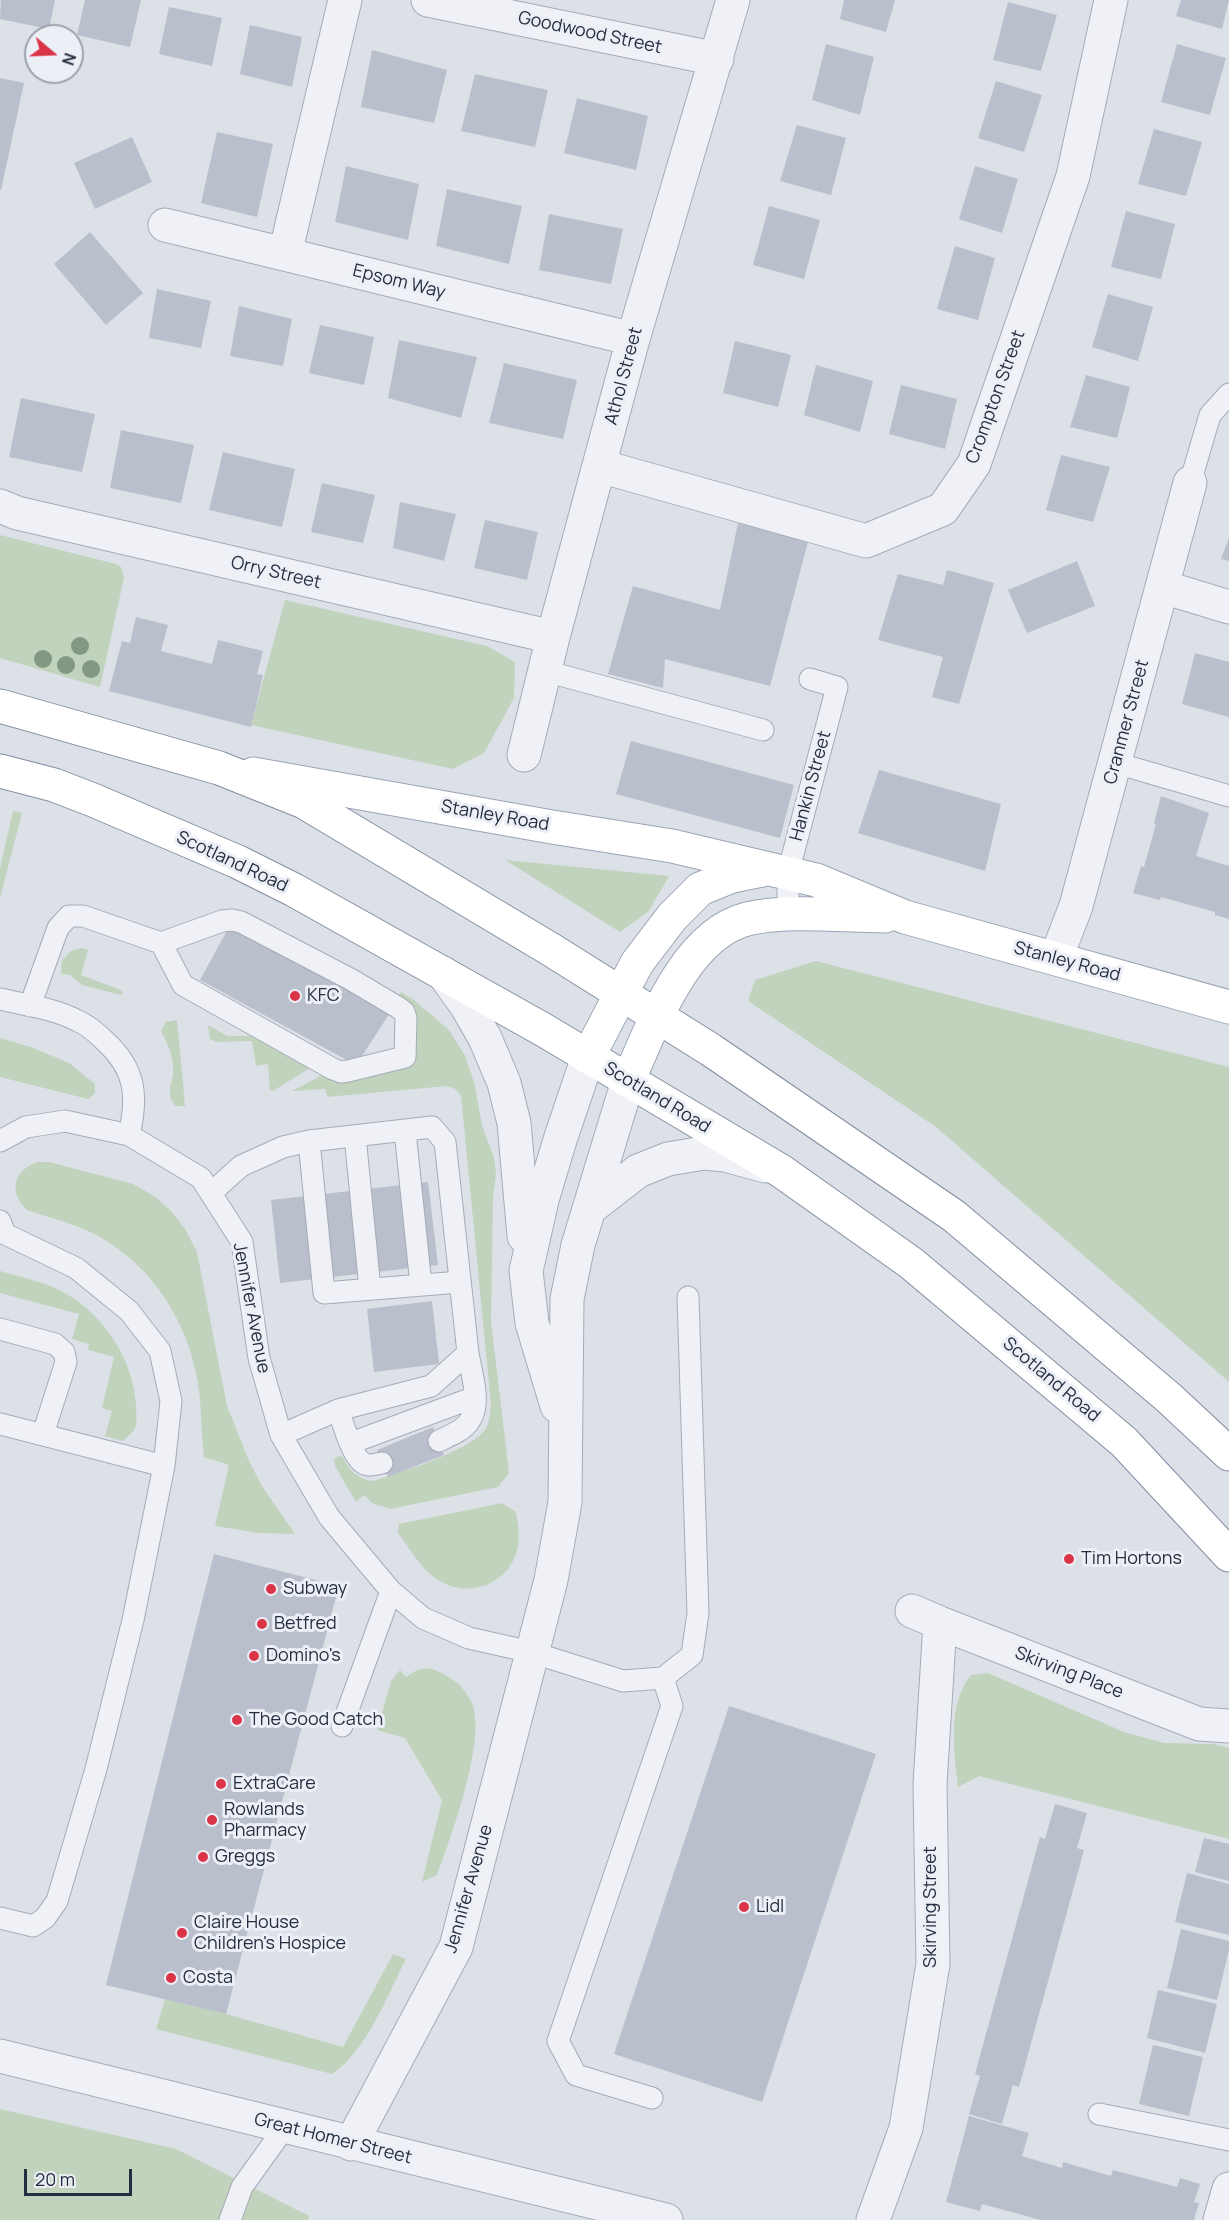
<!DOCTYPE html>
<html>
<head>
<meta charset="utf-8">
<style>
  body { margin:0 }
  #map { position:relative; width:1229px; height:2220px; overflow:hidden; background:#dce1e8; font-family:Manrope,sans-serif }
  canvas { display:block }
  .north { position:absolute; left:24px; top:24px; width:60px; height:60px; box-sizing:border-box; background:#ecf0f6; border:2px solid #9ca2ad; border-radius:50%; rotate:109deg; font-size:16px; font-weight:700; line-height:24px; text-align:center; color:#252e40 }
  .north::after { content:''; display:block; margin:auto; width:21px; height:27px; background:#db3448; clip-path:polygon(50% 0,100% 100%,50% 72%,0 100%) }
  .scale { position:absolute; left:24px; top:2169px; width:108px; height:27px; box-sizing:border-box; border:3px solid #252e40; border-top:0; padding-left:8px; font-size:18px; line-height:21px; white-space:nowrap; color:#252e40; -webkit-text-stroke:4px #ecf0f6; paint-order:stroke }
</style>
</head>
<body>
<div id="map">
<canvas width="1229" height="2220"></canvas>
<div class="north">N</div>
<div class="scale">20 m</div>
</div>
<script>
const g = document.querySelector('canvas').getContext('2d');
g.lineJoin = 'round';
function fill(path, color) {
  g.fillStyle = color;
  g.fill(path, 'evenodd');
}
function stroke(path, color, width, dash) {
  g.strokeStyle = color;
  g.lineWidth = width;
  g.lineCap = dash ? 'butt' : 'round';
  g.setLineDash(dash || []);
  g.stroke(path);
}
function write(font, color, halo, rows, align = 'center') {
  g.font = font + ' Manrope,sans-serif';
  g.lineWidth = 6;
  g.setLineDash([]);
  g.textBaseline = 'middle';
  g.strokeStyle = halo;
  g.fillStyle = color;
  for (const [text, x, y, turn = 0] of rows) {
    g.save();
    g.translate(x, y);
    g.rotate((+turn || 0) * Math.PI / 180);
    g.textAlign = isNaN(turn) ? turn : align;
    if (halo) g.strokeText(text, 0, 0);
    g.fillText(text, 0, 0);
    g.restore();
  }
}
fill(new Path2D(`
  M0,535l116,29 5,3 3,11 -24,109 -100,-29z
  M285,600l202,46 28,16 -1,36 -30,55 -31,16 -202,-44z
  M13,811l9,2 -22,85v-30z
  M505,860l164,16 -21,36 -28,20z
  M81,948l7,2 -7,25 42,16 -2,4 -39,-10 -12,-10 -9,-1 1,-14 9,-9z
  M816,961l413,106v315l-293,-255 -188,-126 7,-21z
  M401,992l13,8 35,30 16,26 9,26 8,43 12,33 2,16 -3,23 -2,125 18,151 -11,14 -108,22 -18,-6 -8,-8 -8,7 -21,-36 -1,-6 4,-4 5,1c6,14 15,22 30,24 23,-6 103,-33 113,-53 4,-6 4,-16 5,-23l-30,-310 -6,-6 -8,-3 -120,11 -2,-8 -33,2 32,-17 20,8 66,-15 6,-8v-42l-18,-21z
  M177,1020l7,74 1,12h-10c-11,-16 -1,-21 -2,-38 0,-14 -6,-25 -12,-37l5,-9z
  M208,1025l19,11h25l58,32 -37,23 -3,-1 -2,-26 -12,2 -4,-25 -36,1 -6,-3z
  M0,1038l31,9 38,16 26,21v9l-7,6 -88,-22z
  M38,1162h11l84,22 21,12 18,16 13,17 12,23 30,154 22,55 13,25 33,48 -36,-1 -44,-7 14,-61 -25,-8c-3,-24 -2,-49 -6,-73 -10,-65 -50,-125 -110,-153 -20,-9 -41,-14 -61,-21 -19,-18 -14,-40 11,-48z
  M0,1271c21,6 46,11 65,22 39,22 69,68 71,112 0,7 2,16 -1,23 -2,5 -8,9 -12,13l-18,-5 7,-25 -10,-3 12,-51 -26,-7 1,-6 -17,-5 7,-25 -79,-21z
  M502,1503l14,9c2,14 5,28 0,42 -11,31 -47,44 -76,27 -17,-9 -30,-32 -42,-48l1,-9z
  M430,1668c19,7 36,18 43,38 12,37 -22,132 -36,169l-15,7 20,-82 -37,-62 -28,-8 14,-49 9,-11 6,7 11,-7z
  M988,1673l136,59 40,11 49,1 16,4v91l-250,-63 -21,11c-4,-36 -11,-83 13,-112z
  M393,1954l13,5c-19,37 -38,90 -74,115l-176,-45 9,-30 61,15 117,33z
  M0,2109l176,40 133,67 -1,4h-308z`), '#c1d3bd');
fill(new Path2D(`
  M1,0h54l-6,29 -49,-10z
  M85,0h56l-11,47 -53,-12z
  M844,0h51l-9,32 -46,-13z
  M1181,0h48l-7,29 -46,-13z
  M1008,2l49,13 -16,56 -48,-11z
  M169,7l53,11 -10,48 -53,-12z
  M250,25l52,12 -10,50 -52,-13z
  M826,44l48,13 -14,58 -48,-15z
  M1177,44l49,14 -16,57 -49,-13z
  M372,50l75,20 -13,53 -73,-16z
  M475,74l73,16 -13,57 -74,-16z
  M0,78l24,5 -23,107 -1,-1z
  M996,81l46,14 -18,57 -46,-14z
  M577,98l71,18 -12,54 -72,-17z
  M797,125l49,13 -15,57 -51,-14z
  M1154,129l48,13 -16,54 -48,-12z
  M217,132l56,12 -16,73 -56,-14z
  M132,137l20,45 -57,27 -21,-46z
  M346,166l73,18 -11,56 -73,-18z
  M975,166l43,13 -16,54 -43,-14z
  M447,189l75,17 -13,58 -73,-18z
  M769,206l51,14 -16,59 -51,-14z
  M1126,211l49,13 -14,55 -50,-12z
  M549,214l74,15 -12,55 -72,-14z
  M90,232l53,61 -37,32 -52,-61z
  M955,246l40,12 -17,62 -41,-11z
  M157,289l54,12 -10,47 -52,-10z
  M1108,294l45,13 -15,54 -46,-14z
  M239,306l53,13 -9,47 -53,-10z
  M320,325l54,12 -10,48 -55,-12z
  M399,340l78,17 -16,61 -73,-20z
  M735,341l56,14 -13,52 -55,-14z
  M504,363l73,17 -14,59 -74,-16z
  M816,365l57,16 -13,51 -56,-17z
  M1086,375l44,12 -13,51 -47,-11z
  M901,385l56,14 -12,50 -56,-15z
  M21,398l74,16 -13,58 -73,-15z
  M121,430l73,15 -13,58 -71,-15z
  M223,452l72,17 -13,58 -73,-17z
  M1061,455l49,12 -17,55 -47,-12z
  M322,483l53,12 -12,48 -52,-11z
  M400,502l56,12 -12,47 -51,-13z
  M739,518l70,20 -39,148 -105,-27 -2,29 -55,-14 25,-88 87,24z
  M485,520l53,12 -11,48 -53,-12z
  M1229,538v23l-8,-2z
  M1077,561l18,45 -68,27 -19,-43z
  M947,570l47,13 -35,121 -27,-7 11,-40 -65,-17 20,-66 45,11z
  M136,617l32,8 -7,26 51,13 6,-24 45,11 -6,23 6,1 -12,52 -142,-36 13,-50 8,2z
  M1195,653l34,9v55l-47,-13z
  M631,741l163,44 -14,53 -164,-44z
  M879,770l122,34 -16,67 -127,-38z
  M1161,796l48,17 -13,43 33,10v53l-14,-4v-3l-54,-15 -1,3 -27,-7 8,-27 3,1 12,-43 -2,-1z
  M230,925l160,88 -34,52 -156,-85z
  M428,1182l10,83 -158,18 -9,-83z
  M432,1301l7,63 -65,8 -7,-63z
  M433,1427l11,28 -56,22 -11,-27z
  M214,1554l125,32 -113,428 -120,-29z
  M729,1706l147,48 -114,348 -148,-48z
  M1055,1804l32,9 -10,35 7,2 -65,237 -6,-2 -11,39 -33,-10 11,-38 -5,-2 65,-237 5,2z
  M1204,1838l25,6v37l-34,-9z
  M1187,1873l42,11v51l-54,-13z
  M1181,1929l48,12v9l-12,50 -50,-12z
  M1158,1990l59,14 -12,49 -58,-15z
  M1153,2045l50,12 -14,59 -50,-12z
  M969,2116l60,17 -7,23 40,12 1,-6 48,14 2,-6 64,17 3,-9 20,6 -6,18 5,1 -5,17h-153l-59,-16 -2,7 -34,-9z`), '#b9bfcb');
const service = new Path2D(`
  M1190,483l20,-68 19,-21
  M545,671l218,59
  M1116,763l113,33
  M788,914v-41l49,-186 -27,-8
  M0,999c25,6 53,9 76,21 12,5 21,13 30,22 30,28 32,55 23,93
  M30,1006l28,-78 11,-12h14l78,27 61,-22 10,-1 9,2 111,58 47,28 5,4 2,6 -1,39 -57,14 -7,1 -8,-3 -150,-84 -22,-42
  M405,1131l16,154
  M355,1136l15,153
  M0,1141l26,-14 39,-6 64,14 72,43 41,64 17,116 22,77 48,82 62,74 32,27 46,20 62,14 92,29 40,-3 29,-23 6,-42 -10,-316
  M309,1141l15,152 136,-11
  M212,1192l29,-26 42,-19 26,-6 123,-14 13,15 23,211 -37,33 -93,24 -57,25
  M0,1221l5,13 71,34 53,43 31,40 11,50 -7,65 -31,154 -37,149 -39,132 -12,17 -12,8 -33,-8
  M0,1329l55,15 9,8 2,10 -23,72
  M338,1410c5,12 14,47 25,53 6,4 13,1 19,0
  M0,1424l164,42
  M439,1441c9,-5 22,-9 29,-18 15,-18 3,-50 0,-70
  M351,1443l124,-46
  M342,1726l49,-135
  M652,2098l-76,-23 -18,-34 114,-335 -9,-28
  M1099,2114l130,26
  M230,2220l12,-33 43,-60`);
const minor = new Path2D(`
  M428,0l289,59
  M165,225l468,114
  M285,254l60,-254
  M600,466l266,75 77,-32 31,-45 99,-288 38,-176
  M0,506l17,7 536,124
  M1163,587l66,20
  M524,755l29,-118 80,-298 100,-339
  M1056,958l20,-52 114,-423
  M443,973l23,32 19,33 19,45 10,40 10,113
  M589,1209l49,-38 30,-12 36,-6 21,2 40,11
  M557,1406l-25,-83 -6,-52 16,-71 18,-60 28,-83
  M912,1611l28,12 259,101 30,2
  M351,2144l105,-197 95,-367 14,-78 2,-203 11,-54 50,-164
  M873,2220l33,-92 27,-164 -3,-180 10,-161
  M1220,2220l9,-31`);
const tertiary = new Path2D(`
  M0,2056l666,164`);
const primary = new Path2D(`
  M253,774l299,53 120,19 144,34 89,37 324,90
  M588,1057l49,-94 35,-46 28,-28 32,-13 30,-6
  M628,1081c24,-53 56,-146 119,-162 40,-10 96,-3 138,-3`);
const trunk = new Path2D(`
  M0,706l219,62 85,34 246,147 161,101 243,166 215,182 60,56
  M0,771l54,14 39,15 145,62 56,28 248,139 239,142 130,92 213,179 105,113`);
stroke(service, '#a5abb6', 23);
stroke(minor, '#a5abb6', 35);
stroke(tertiary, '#a5abb6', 35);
stroke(primary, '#9ba4b5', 35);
stroke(trunk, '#828da0', 35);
stroke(service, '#eff1f6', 21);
stroke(minor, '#eff1f6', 33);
stroke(tertiary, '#eff1f6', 33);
stroke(primary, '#fff', 33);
stroke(trunk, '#fff', 33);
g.fillStyle = '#829883';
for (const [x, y] of [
  [80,646],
  [43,659],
  [66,665],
  [91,669]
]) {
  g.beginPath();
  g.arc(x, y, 9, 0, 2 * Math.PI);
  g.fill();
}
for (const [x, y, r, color] of [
  [295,996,6,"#db3448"],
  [1069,1559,6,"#db3448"],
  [271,1589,6,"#db3448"],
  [262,1624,6,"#db3448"],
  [254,1656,6,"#db3448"],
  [237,1720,6,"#db3448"],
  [221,1784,6,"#db3448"],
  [212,1820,6,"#db3448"],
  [203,1857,6,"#db3448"],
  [744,1907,6,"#db3448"],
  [182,1933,6,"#db3448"],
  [171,1978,6,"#db3448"]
]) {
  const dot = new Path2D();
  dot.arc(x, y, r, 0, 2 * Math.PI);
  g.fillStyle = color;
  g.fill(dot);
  stroke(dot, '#ecf0f6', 2);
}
write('18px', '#252e40', '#ecf0f6', [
  ["Goodwood Street",590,33,12],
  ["Epsom Way",399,282,14],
  ["Athol Street",624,376,-75],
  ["Crompton Street",996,397,-70],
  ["Orry Street",276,573,13],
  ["Cranmer Street",1127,722,-75],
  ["Hankin Street",811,786,-75],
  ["Stanley Road",495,816,10],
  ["Scotland Road",232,862,25],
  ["Stanley Road",1067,962,15],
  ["Scotland Road",657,1098,31],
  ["Jennifer Avenue",251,1308,79],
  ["Scotland Road",1051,1380,40],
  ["Skirving Place",1069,1673,21],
  ["Jennifer Avenue",469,1889,-74],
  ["Skirving Street",931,1907,-90],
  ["Great Homer Street",333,2139,14]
]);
write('18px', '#252e40', '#ecf0f6', [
  ["KFC",307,996],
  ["Tim Hortons",1081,1559],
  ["Subway",283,1589],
  ["Betfred",274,1624],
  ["Domino's",266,1656],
  ["The Good Catch",249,1720],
  ["ExtraCare",233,1784],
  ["Rowlands",224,1810],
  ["Pharmacy",224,1831],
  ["Greggs",215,1857],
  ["Lidl",756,1907],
  ["Claire House",194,1923],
  ["Children's Hospice",194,1944],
  ["Costa",183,1978]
], 'left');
</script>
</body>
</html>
